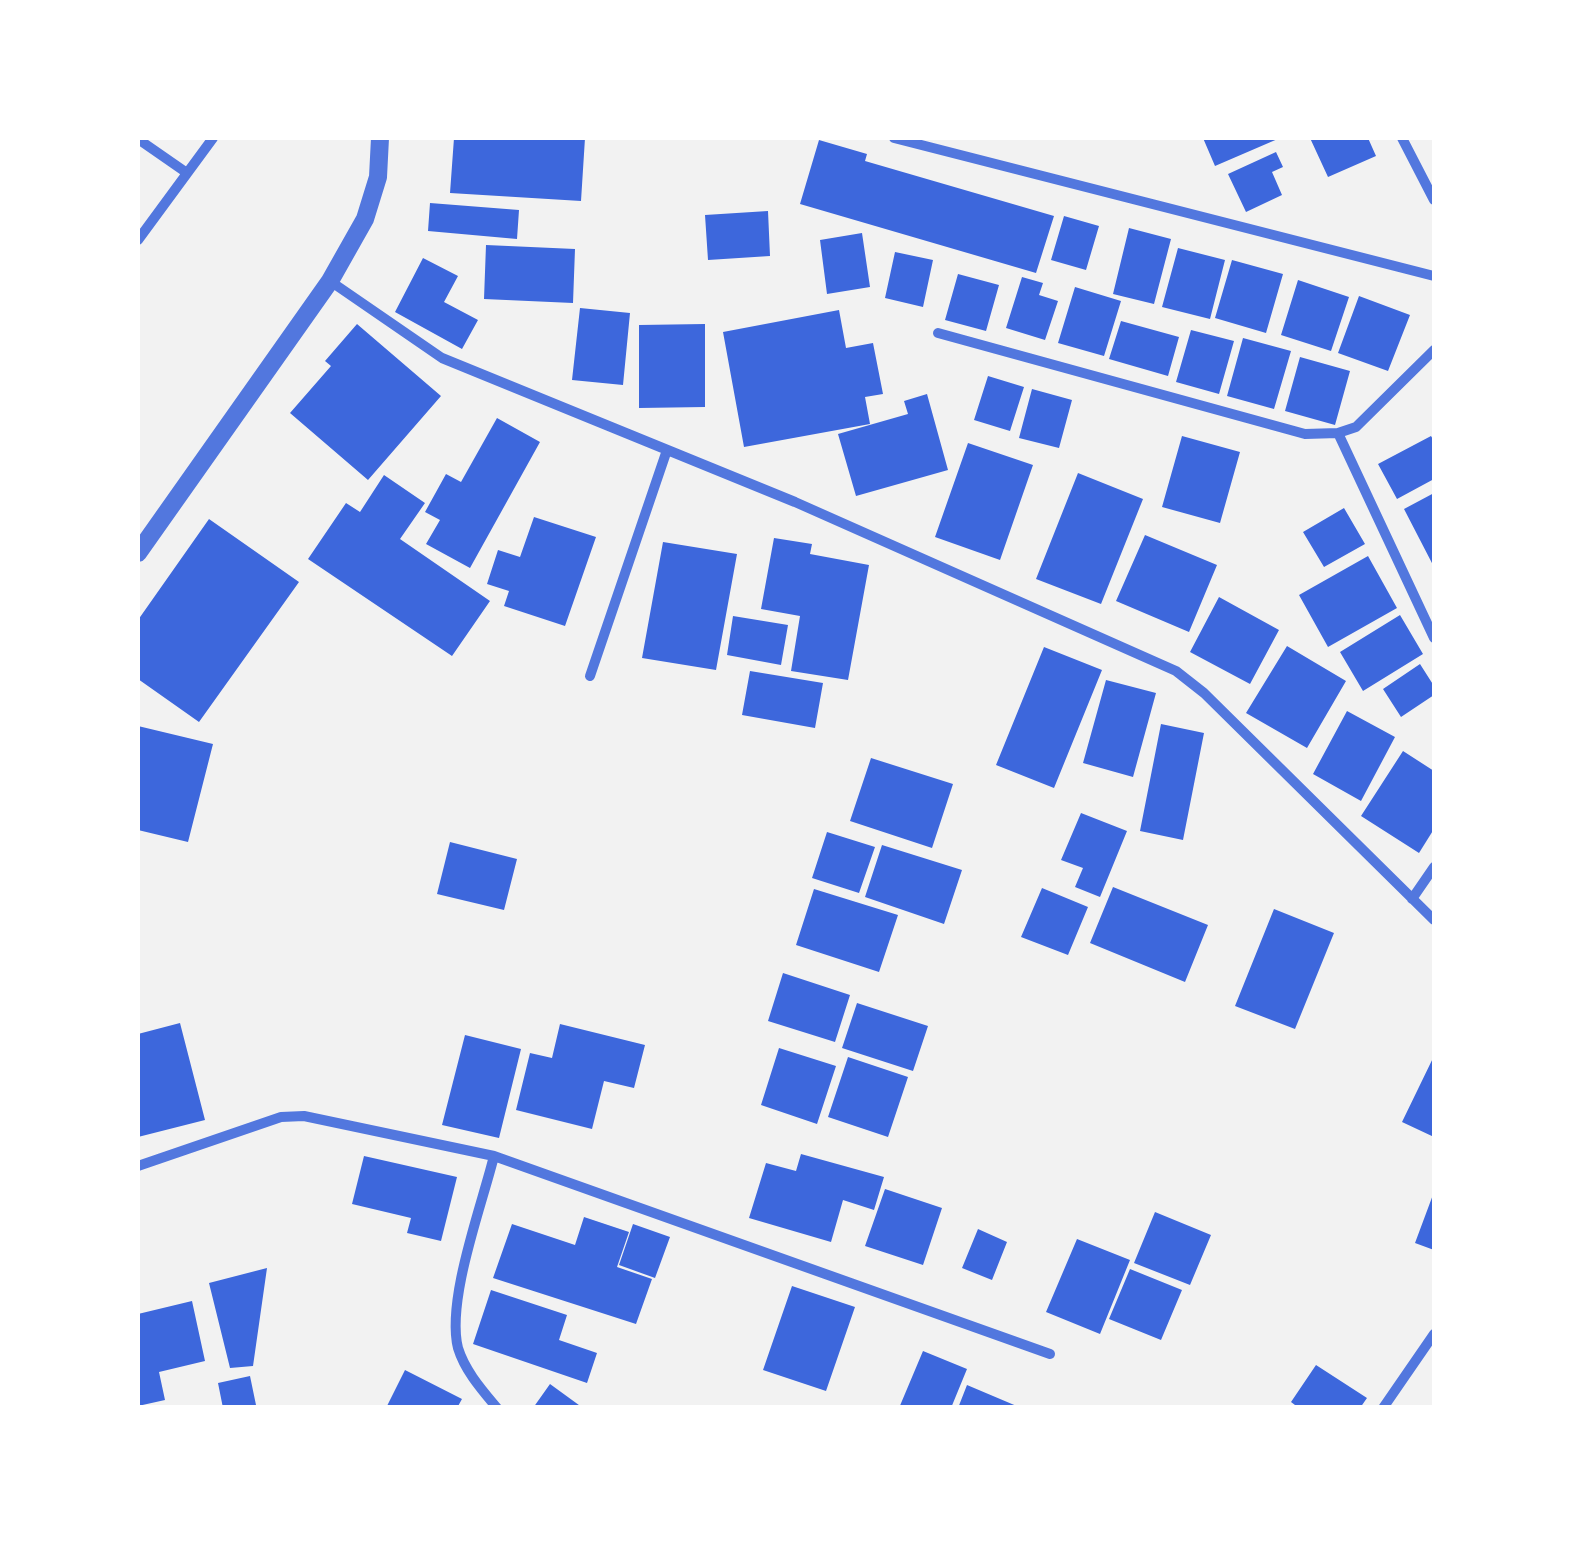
<!DOCTYPE html>
<html>
<head>
<meta charset="utf-8">
<style>
  body { margin:0 }
  #map { position:relative; width:1572px; height:1545px; overflow:hidden; background:#f2f2f2; font-family:"PT Sans Narrow",sans-serif }
  canvas { display:block }
  .frame { position:absolute; inset:0; border:140px solid #fff; pointer-events:none }
</style>
</head>
<body>
<div id="map">
<canvas width="1572" height="1545"></canvas>
<div class="frame"></div>
</div>
<script>
const g = document.querySelector('canvas').getContext('2d');
g.lineJoin = 'round';
function fill(path, color) {
  g.fillStyle = color;
  g.fill(path, 'evenodd');
}
function stroke(path, color, width, dash) {
  g.strokeStyle = color;
  g.lineWidth = width;
  g.lineCap = dash ? 'butt' : 'round';
  g.setLineDash(dash || []);
  g.stroke(path);
}
fill(new Path2D(`
  M454,138h131l-4,63 -131,-8z
  M1203,138h77l-65,28z
  M1310,138h58l8,18 -48,21z
  M819,140l48,14 -2,7 189,55 -18,57 -236,-69z
  M1276,152l7,15 -11,5 10,23 -36,17 -18,-38z
  M430,203l89,7 -2,29 -89,-8z
  M768,211l2,45 -62,4 -3,-45z
  M1064,216l35,10 -13,44 -35,-10z
  M1129,228l42,11 -17,65 -41,-10z
  M862,233l8,54 -43,7 -7,-54z
  M486,245l89,4 -2,54 -89,-4z
  M1178,248l47,12 -15,59 -48,-12z
  M895,252l38,8 -10,47 -38,-9z
  M423,258l35,18 -14,26 34,18 -16,29 -67,-37z
  M1232,260l51,14 -17,59 -51,-15z
  M958,274l41,11 -13,46 -41,-11z
  M1022,277l21,6 -4,12 19,6 -13,39 -39,-12z
  M1298,280l51,17 -18,54 -50,-16z
  M1075,287l46,14 -17,55 -46,-13z
  M1359,296l51,19 -22,56 -50,-18z
  M580,308l50,5 -7,72 -51,-5z
  M839,310l7,38 27,-5 10,51 -18,3 5,27 -126,23 -21,-115z
  M1121,321l58,16 -11,39 -59,-17z
  M357,324l84,72 -73,84 -78,-67 41,-47 -6,-5z
  M705,324v83l-66,1v-83z
  M1191,330l43,11 -15,53 -43,-12z
  M1243,338l48,13 -17,58 -47,-13z
  M1300,357l50,14 -15,54 -50,-14z
  M988,376l36,11 -14,44 -36,-11z
  M1032,389l40,11 -13,48 -40,-10z
  M927,394l21,76 -92,26 -18,-62 70,-20 -4,-13z
  M497,418l43,24 -70,126 -44,-24 14,-24 -15,-8 21,-38 15,8z
  M1182,436l58,16 -20,71 -58,-16z
  M1431,436l3,5v38l-37,20 -19,-35z
  M968,443l65,22 -33,95 -65,-23z
  M1078,473l65,26 -42,105 -65,-25z
  M384,475l41,28 -25,36 90,62 -38,55 -144,-97 38,-56 14,9z
  M1434,493v74l-30,-58z
  M1344,508l21,36 -41,23 -21,-35z
  M534,517l62,20 -31,89 -61,-20 5,-15 -22,-7 11,-34 22,7z
  M209,519l90,63 -100,140 -61,-43v-59z
  M1145,535l72,30 -28,67 -73,-31z
  M774,538l38,6 -2,10 59,11 -21,115 -57,-9 9,-55 -39,-7z
  M663,542l74,12 -21,116 -74,-12z
  M1368,556l29,52 -69,39 -29,-52z
  M1219,597l60,33 -29,54 -60,-32z
  M1400,615l23,39 -60,37 -23,-39z
  M733,616l55,9 -7,40 -54,-10z
  M1287,646l59,35 -39,67 -61,-35z
  M1044,647l58,23 -48,118 -58,-23z
  M1420,664l14,22v9l-33,22 -18,-28z
  M750,671l73,12 -8,45 -73,-13z
  M1106,680l50,13 -23,84 -50,-14z
  M1347,711l48,26 -34,64 -48,-27z
  M1161,724l43,9 -21,107 -43,-9z
  M138,726l75,18 -25,98 -50,-12z
  M1403,751l31,20v58l-15,24 -58,-37z
  M871,758l82,26 -21,64 -82,-27z
  M1081,813l46,18 -27,66 -25,-10 8,-19 -22,-8z
  M827,832l48,15 -16,46 -47,-15z
  M450,842l67,17 -13,51 -67,-16z
  M882,845l80,25 -18,54 -79,-27z
  M1113,887l95,38 -23,57 -95,-39z
  M1042,888l46,19 -20,48 -47,-18z
  M814,889l84,26 -19,57 -83,-27z
  M1274,909l60,24 -39,96 -60,-23z
  M783,973l67,22 -15,47 -67,-21z
  M857,1003l71,23 -15,45 -71,-23z
  M180,1023l25,97 -67,17v-103z
  M560,1024l85,21 -11,43 -30,-7 -12,48 -76,-19 14,-57 22,5z
  M465,1035l56,14 -22,89 -57,-13z
  M779,1048l57,18 -19,58 -56,-19z
  M1434,1056v81l-32,-15z
  M848,1057l60,20 -20,60 -60,-20z
  M801,1154l83,23 -10,33 -31,-10 -12,42 -82,-24 17,-55 30,8z
  M364,1156l93,21 -16,64 -34,-8 4,-15 -59,-14z
  M885,1189l57,19 -19,57 -58,-19z
  M1434,1192v58l-19,-7z
  M1155,1212l56,23 -21,50 -56,-22z
  M584,1217l45,15 -12,35 35,12 -16,45 -143,-46 19,-54 63,21z
  M633,1224l37,13 -15,41 -36,-13z
  M978,1229l29,13 -15,38 -30,-12z
  M1077,1239l53,21 -30,74 -54,-22z
  M267,1268l-14,98 -23,2 -21,-85z
  M1130,1269l52,21 -21,50 -52,-21z
  M792,1286l63,21 -29,84 -63,-21z
  M491,1290l76,25 -8,25 38,13 -10,30 -114,-39z
  M192,1301l13,60 -46,11 6,28 -27,6v-92z
  M923,1351l44,18 -16,39h-52z
  M1316,1365l51,33 -7,10h-61l-8,-6z
  M405,1370l57,29 -5,9h-71z
  M250,1376l6,29 -33,3 -5,-25z
  M550,1384l33,24h-50z
  M967,1385l52,22v1h-61z`), '#3d67dc');
stroke(new Path2D(`
  M894,138l540,138
  M1402,138l32,62
  M138,139l49,34
  M138,240l75,-102
  M330,281l112,77 353,144 381,169 28,22 230,227
  M938,333l367,101 33,-1 18,-6 78,-77
  M1338,433l96,205
  M590,676l77,-226
  M1412,899l22,-32
  M494,1156c-12,49 -48,144 -36,192 7,23 24,42 39,60
  M138,1166l143,-49 23,-1 190,40 556,198
  M1383,1408l51,-74`), '#5277de', 10);
stroke(new Path2D(`
  M138,553l192,-272 35,-62 13,-42 2,-39`), '#5277de', 18);
</script>
</body>
</html>
